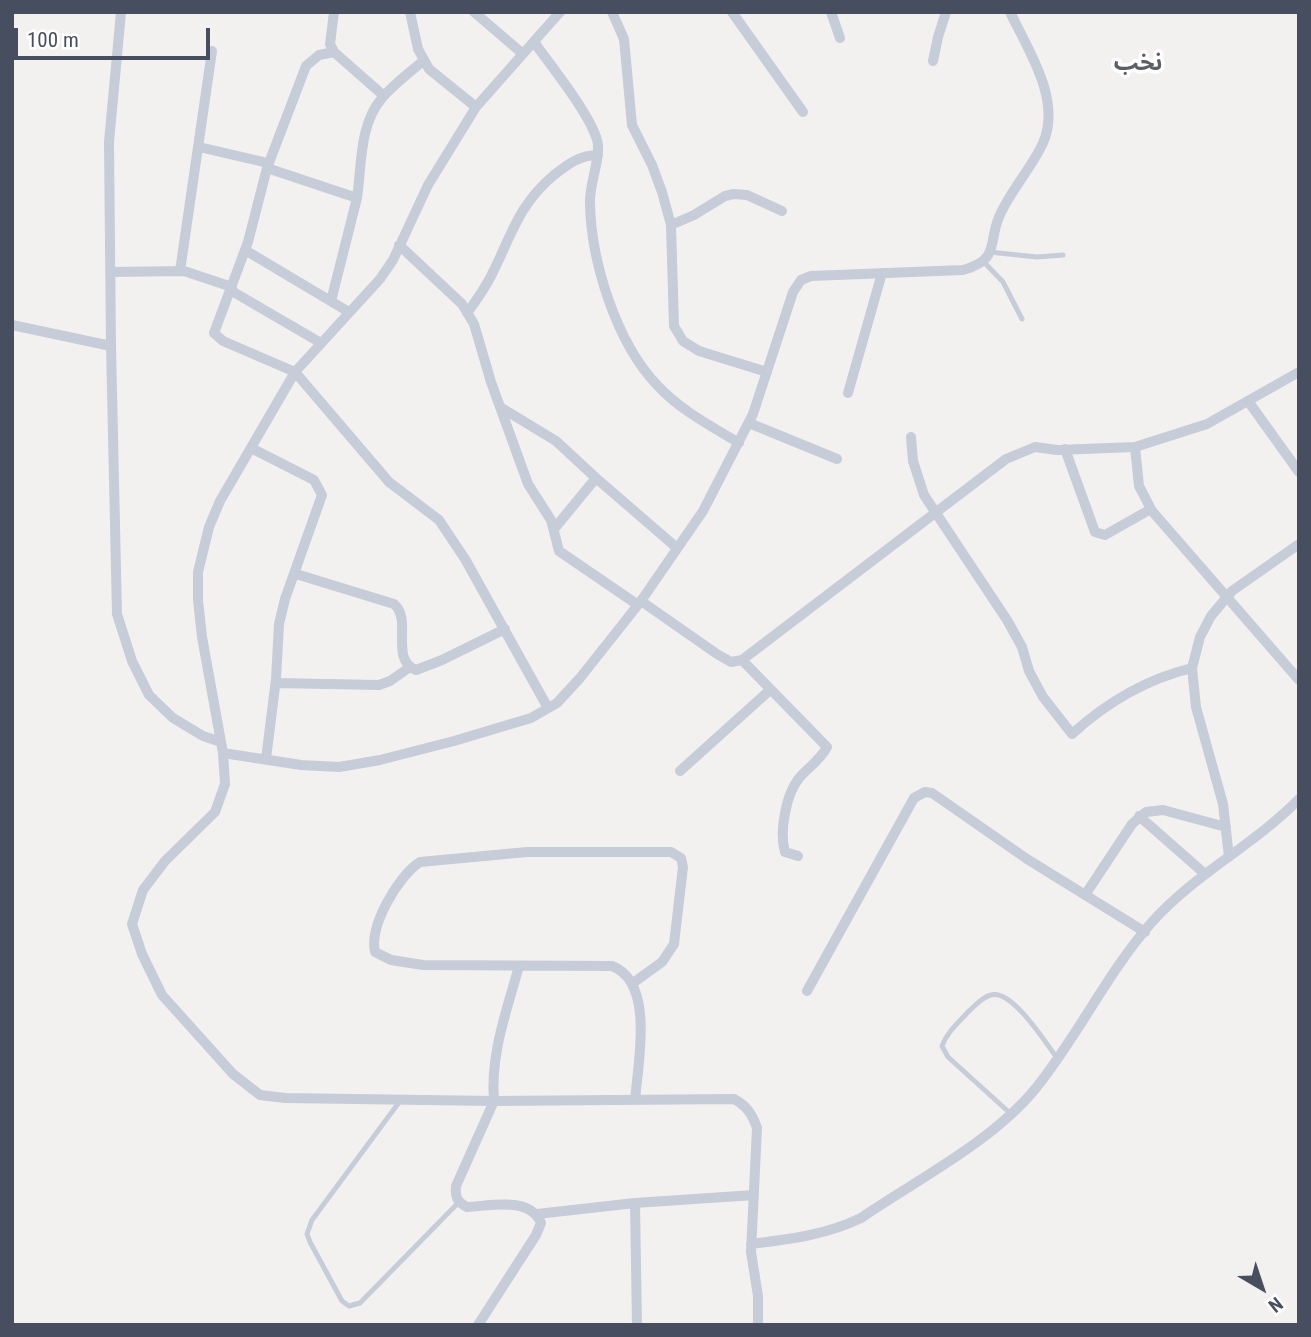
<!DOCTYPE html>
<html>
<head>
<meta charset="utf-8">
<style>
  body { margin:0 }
  #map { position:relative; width:1311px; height:1337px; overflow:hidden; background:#f3f1f0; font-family:"Roboto Condensed",sans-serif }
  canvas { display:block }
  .frame { position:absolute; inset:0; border:14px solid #474e5f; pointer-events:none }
  .north { position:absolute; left:1227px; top:1253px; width:70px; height:70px; -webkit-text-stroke:5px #fff; paint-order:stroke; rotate:141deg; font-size:19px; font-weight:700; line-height:28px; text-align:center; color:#474e5f }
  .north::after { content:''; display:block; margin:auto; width:24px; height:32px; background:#474e5f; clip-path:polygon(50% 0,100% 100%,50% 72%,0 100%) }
  .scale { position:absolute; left:14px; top:28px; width:196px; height:32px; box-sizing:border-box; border:4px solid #474e5f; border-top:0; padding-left:9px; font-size:21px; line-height:24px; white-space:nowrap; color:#474e5f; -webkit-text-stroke:5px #fff; paint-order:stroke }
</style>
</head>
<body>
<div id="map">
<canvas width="1311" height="1337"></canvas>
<div class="frame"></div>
<div class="north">N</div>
<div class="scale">100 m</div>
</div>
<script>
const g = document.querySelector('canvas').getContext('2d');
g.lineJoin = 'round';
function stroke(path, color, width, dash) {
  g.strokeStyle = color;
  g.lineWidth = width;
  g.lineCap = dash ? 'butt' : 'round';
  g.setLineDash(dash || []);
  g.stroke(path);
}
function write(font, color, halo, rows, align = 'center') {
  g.font = font + ' "Roboto Condensed","Noto Sans Arabic",sans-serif';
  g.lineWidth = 7;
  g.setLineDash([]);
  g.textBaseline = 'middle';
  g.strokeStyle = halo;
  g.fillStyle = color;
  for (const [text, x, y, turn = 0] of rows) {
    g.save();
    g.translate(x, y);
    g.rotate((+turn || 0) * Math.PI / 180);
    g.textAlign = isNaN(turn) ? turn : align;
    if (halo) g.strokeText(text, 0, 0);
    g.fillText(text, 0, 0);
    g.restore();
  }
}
stroke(new Path2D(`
  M989,252l48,5 26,-2
  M983,261l20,21 19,37
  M400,1101l-88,119 -5,14 3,8 32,59 7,5 11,-3 99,-101
  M1011,1114l-63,-57 -6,-11c5,-14 17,-24 27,-35 7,-6 13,-14 22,-16 21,-6 54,47 66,63`), '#c6ccd8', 5);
stroke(new Path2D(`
  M121,12l-12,130 2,204 6,268 15,47 17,34 24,23 30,18 18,6
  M334,12l-4,32 4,8 50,44
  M410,12l8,37 11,20 47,38
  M474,12l49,42
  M560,12l-84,95 -48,78 -35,75 -13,19 -85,93 -75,129 -11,26 -11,45v28l4,37 21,116 2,31 -10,28 -50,49 -22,29 -11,34 10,30 20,41 71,79 27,21 25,3 209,3 240,-2c13,7 18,15 23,29l-6,124 7,44v29
  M612,12l12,27 8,86 20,40 10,27 9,33 3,101 9,15 16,10 68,21
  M732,12l71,100
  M831,12l9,26
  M534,42c17,24 56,72 63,98 5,15 -8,44 -7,63 1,58 26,139 67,182 23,25 54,41 82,58
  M334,52l-15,3 -13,11 -39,102 -19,74 -34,91 9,8 72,31 94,110 50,38 26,39 83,149
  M933,61l5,-24 8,-25
  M199,147l69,16
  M267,168l90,30c5,-34 2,-73 25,-100 12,-14 27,-25 41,-37
  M671,225l23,-10 31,-19 9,-2 13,1 35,16
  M399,245l63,59 12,20 17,58 37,102 23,36 8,31 79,54
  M245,250l104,62
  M180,271l32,-220
  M110,272l74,-1 48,16
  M230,290l91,53
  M331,301l26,-103
  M467,313c9,-12 17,-23 24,-37 20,-39 27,-71 63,-101 14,-11 26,-20 44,-20
  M12,325l99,21
  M848,393l34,-120
  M1248,401l51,71
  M500,407l56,34 40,37 81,70
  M749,423l88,36
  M911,437l2,24 11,34 83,125 15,27 7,24 14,26 29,37c34,-31 75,-55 120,-66
  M1135,447l4,39 13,25 147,169
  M251,448l63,32 8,15 -37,104 -6,25 -3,55 -10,80
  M1065,449l30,83 10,3 46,-26
  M554,529l42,-51
  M296,574l98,30c19,16 -5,55 22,66l26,-10 63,-31
  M641,601l76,53 14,8 11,-2 264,-201 29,-12 22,3 78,-3 72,-23 92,-52
  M742,660l85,87c-6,12 -18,20 -27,30 -14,16 -21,55 -15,75l13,4
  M276,683l103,2 11,-4 20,-14
  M223,753l78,12 38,2 41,-7 74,-19 77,-23 26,-15 23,-25 61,-77 62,-90 50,-97 40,-122 8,-12 10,-4 152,-6c37,-10 25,-27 36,-53 11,-26 32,-48 44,-74 19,-43 -15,-93 -33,-131
  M680,771l90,-81
  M1139,816l66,58
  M1229,857l-6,-53 -27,-97 -4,-39 8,-31 11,-21 21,-25 67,-47
  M1085,895l47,-71 14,-12 17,-2 63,17
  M633,983l29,-21 12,-18 9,-77 -2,-9 -10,-6h-144l-107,10c-22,14 -51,64 -45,90l16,8 32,5 189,1c43,16 26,97 23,134
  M807,991l107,-193 11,-6 7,1 95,66 118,73
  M635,1203l2,122
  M537,1214l98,-11 119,-8
  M751,1244c39,-5 75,-9 110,-26 57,-39 131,-76 175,-130 42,-52 71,-115 116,-166 43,-48 102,-77 147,-123
  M478,1325l58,-90 5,-12c-11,-27 -51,-17 -74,-16 -10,-5 -12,-10 -11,-21l38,-85c-4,-47 13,-91 25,-135`), '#c6ccd8', 10);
write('bold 23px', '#5c5e65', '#fff', [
  ["نخب",1138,64]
]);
</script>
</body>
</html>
